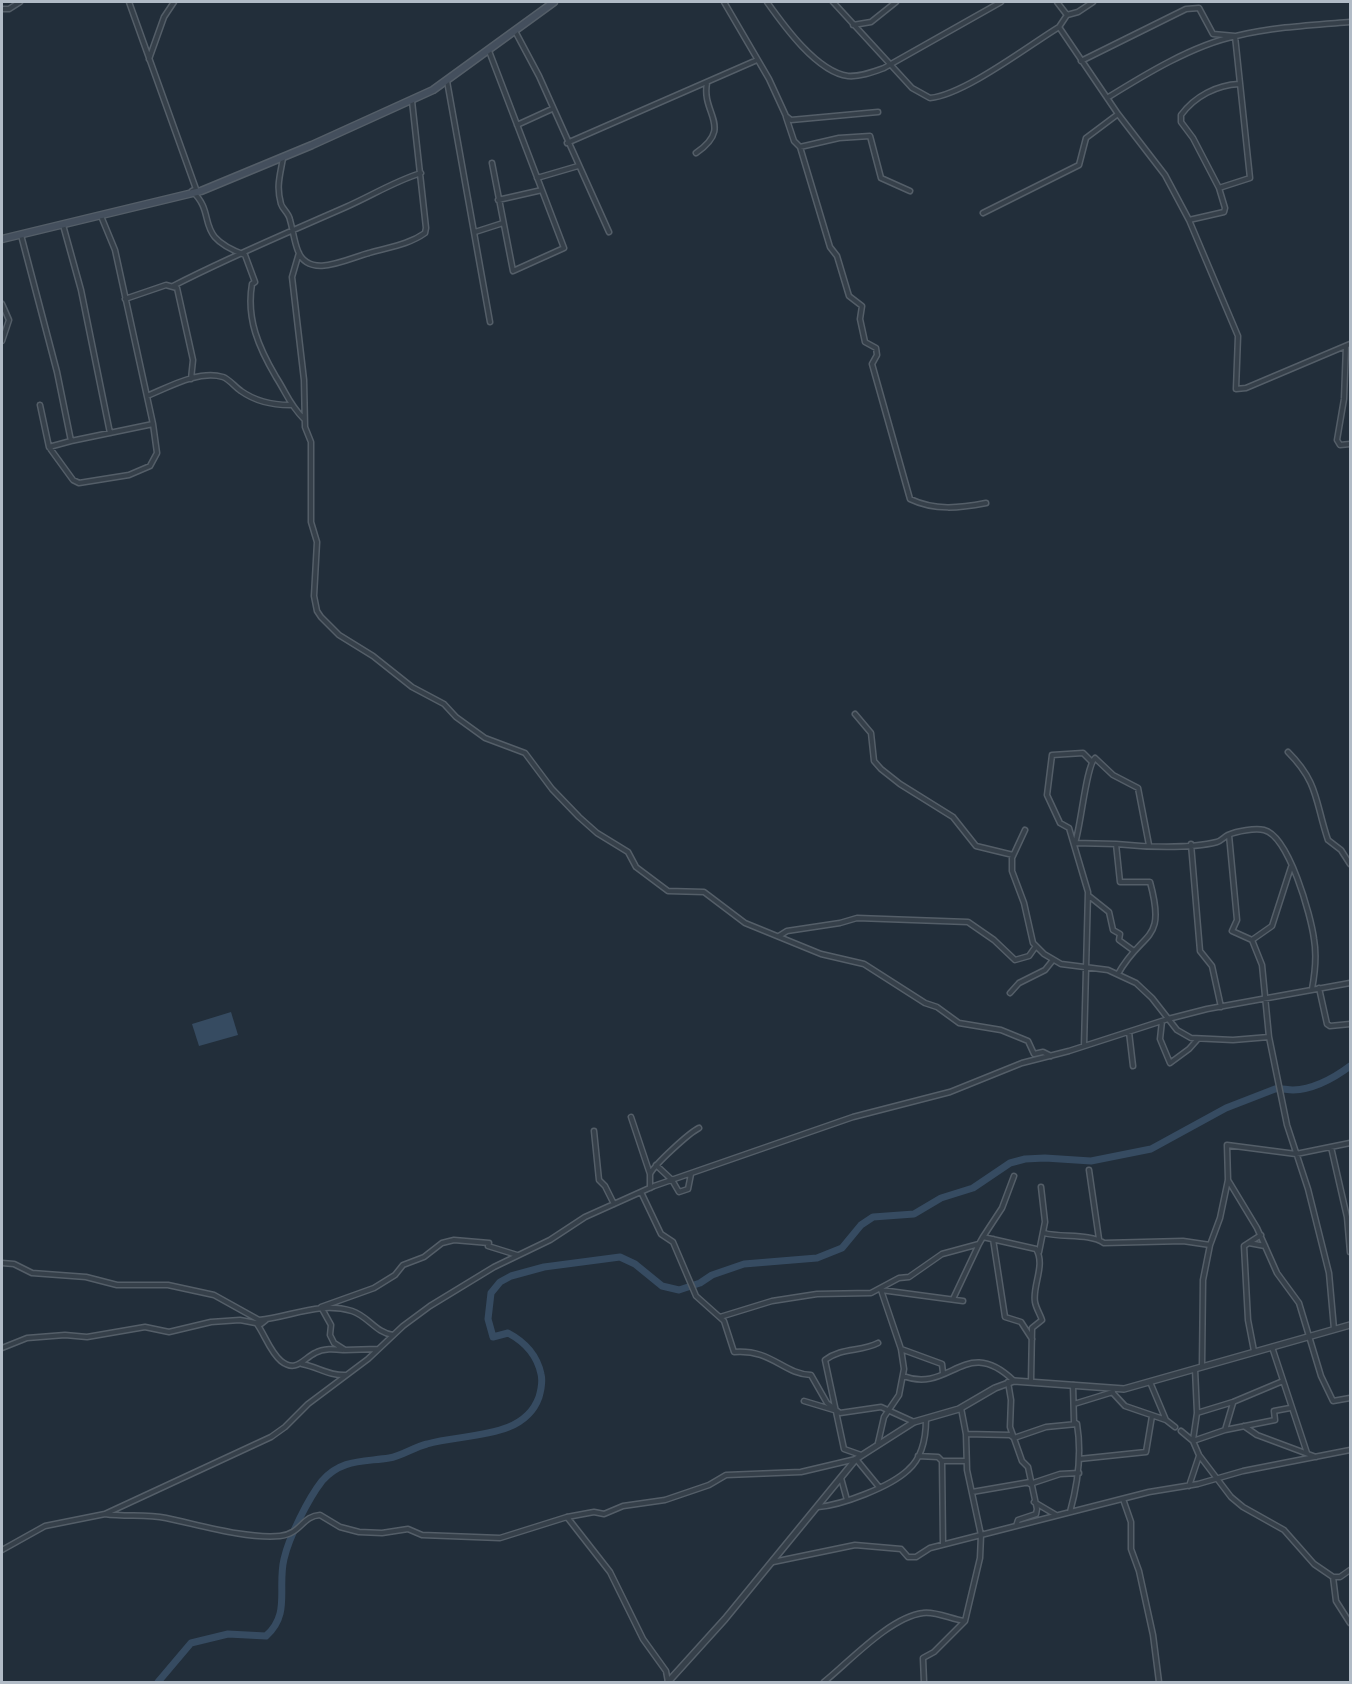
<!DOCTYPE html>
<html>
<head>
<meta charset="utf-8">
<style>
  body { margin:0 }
  #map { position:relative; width:1352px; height:1684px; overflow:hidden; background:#222e3a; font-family:Commissioner,sans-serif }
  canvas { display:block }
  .frame { position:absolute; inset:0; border:3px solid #b1bbc6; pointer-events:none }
</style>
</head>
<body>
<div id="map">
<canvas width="1352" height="1684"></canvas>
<div class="frame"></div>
</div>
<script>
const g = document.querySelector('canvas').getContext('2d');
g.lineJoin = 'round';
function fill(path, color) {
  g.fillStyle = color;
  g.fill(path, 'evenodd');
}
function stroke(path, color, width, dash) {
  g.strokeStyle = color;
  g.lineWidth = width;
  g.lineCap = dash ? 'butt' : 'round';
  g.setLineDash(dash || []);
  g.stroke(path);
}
fill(new Path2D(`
  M231,1012l7,23 -39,11 -7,-22z`), '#364b61');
stroke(new Path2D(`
  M158,1682l33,-39 37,-9 38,2c25,-22 11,-48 18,-77 5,-22 24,-60 38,-78 19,-22 41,-19 67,-23 13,-2 25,-11 38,-14 37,-11 97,-4 112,-47 2,-7 4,-15 2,-23 -4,-19 -16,-32 -33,-41l-15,4 -5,-18 3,-26 9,-11 11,-6 33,-9 76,-10 15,7 27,22 17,4 21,-7 12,-8 32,-11 73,-6 25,-10 19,-23 12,-8 41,-3 27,-16 32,-10 37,-25 15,-4 20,-1 46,3 60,-12 75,-41 49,-19c7,-1 11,1 18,1 22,-1 41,-12 57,-24`), '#364b61', 7);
const minor = new Path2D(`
  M129,2l67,187 -4,2c27,25 -1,44 53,64l10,27 -3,2c-6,35 7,64 24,93 11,17 13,27 28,42
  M724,2l45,77 17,37 5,4 87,-8
  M767,2c17,24 50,70 81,74 12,1 25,-4 36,-8l117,-66
  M833,2l79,86 18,10c34,-3 98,-52 129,-71
  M1057,2l10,13 -8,12 59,87 47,61 24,45 49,116 -2,53 10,-1 104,-44
  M2,9h7l11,-7
  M1067,15l11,-3 15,-10
  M853,25l18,-3 25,-20
  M515,31l24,45 70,156
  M489,51l75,197 -51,23 -21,-108
  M149,59l15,-42 10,-15
  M1081,61l105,-52 13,-1 14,26 22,2 15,142 -31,10
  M447,81l43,241
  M1107,98c37,-23 86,-53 129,-62 37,-9 76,-11 114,-14
  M786,117l8,24 6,6 39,-9 31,-2 11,42 29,13
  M517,125l35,-16
  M567,143l190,-83
  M800,147l30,100 7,9 12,40 13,10 -2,13 5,23 11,6 1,7 -5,9 38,135c25,12 50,9 76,4
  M696,153c38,-26 5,-39 11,-70
  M283,158c-3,18 -7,28 -2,46 2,6 8,9 9,16 3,10 4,21 8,31 11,29 51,7 71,2 20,-6 39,-8 56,-20l1,-5 -14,-127
  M537,178l41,-12
  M498,200l44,-10
  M983,213l96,-48 7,-27 32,-24
  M1189,220l35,-8 1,-4 -6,-20 -26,-50 -12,-16v-7c14,-19 36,-30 58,-31
  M63,225l18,65 29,143
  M475,232l28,-9
  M21,235l36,137 14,69 -22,6
  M299,253l-7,24 12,103 1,47 6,15v80l6,20 -3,54 3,15 4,6 18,18 34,21 39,31 32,17 12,13 29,21 40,15 27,36 27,28 18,16 31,19 8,15 32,24 36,1 41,31 76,31 43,10 61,39 12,4 22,16 42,7 27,11 6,13 9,-2 8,4
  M173,286c56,-29 114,-53 173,-79 25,-11 49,-26 75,-34
  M125,299l41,-14 11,3 16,72 -2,19
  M2,304l7,16 -7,21
  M1346,346l-2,53 -7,41 3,5 10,-1
  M147,396c22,-9 51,-26 76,-19 6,2 12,10 18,14 14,10 32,14 49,14
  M40,405l9,42 24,33 6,3 50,-8 21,-9 7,-13 -4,-29 -38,-174 -14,-34
  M71,441l82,-17
  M855,714l16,19 3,28 7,8 19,15 53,33 23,29 37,9
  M1288,752c31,31 27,50 40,88l13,10 9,14
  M1025,830l-13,28v13l12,32 9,40 11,11 17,10 47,6 28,13 16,15 25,32 14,8 42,2 36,-3
  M1229,835l8,85 -5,11 20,9 10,25 7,72 18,88 21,64 21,84 5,56
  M1116,844c28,3 74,5 101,-2 4,-1 7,-5 11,-7 9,-4 27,-7 36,-5 25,6 47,86 50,109 3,17 1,34 -2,50
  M1191,844l9,107 12,15 9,41
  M1089,896l20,16 4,18 7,4 -1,6 15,11
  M779,936l8,-5 53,-8 17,-5 111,4 26,18 21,20 14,-4 7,-10
  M1252,940l20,-14 19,-59
  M1118,974c24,-44 49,-30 32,-92h-30l-4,-38 -41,-1c6,-17 11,-77 20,-85l18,17 25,13 11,57
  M1319,988l8,36 3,2 20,-2
  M1010,993l9,-10 26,-13 8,-10
  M1162,1021l-2,18 10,24 19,-14 8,-9
  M1129,1032l4,34
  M1084,1046l4,-154 -19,-64 -9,-5 -13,-28 5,-40 31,-2 8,8
  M631,1117l19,57v14
  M594,1131l5,49 6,6 9,18
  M1331,1147l16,70 3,35
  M656,1165l16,15 7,12 9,-3 3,-15
  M1089,1170l10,69
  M650,1174c5,-10 39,-41 49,-46
  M1228,1180l29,48 20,45 22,30 22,73 12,25 17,-3
  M641,1192l20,42 12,8 23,54 28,25 10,31c38,-3 49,22 77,23l16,28 13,10 41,-6 33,15
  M1044,1233c18,5 45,0 60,10l79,-2 27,4
  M983,1237l19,-29 12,-32
  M993,1239l12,78 16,5 11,17
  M1249,1243l16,3
  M1039,1252l6,-30 -4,-35
  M2,1263l12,1 18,9 54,4 31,8h51l46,10 45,25c32,-3 60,-19 93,-9 16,5 24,22 41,24
  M953,1299l26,-55
  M720,1317l52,-16 45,-7 54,-1 28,-15 10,-1 33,-23 37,-10 4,-7 53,12c10,16 -4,37 -1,53 1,6 5,12 7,18l-10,8 -1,53
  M257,1324c8,11 13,28 24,37 15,12 22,-2 34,-8 9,-5 19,-4 28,-3
  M1272,1347l35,106
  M2,1348l25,-10 38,-3 22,2 58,-10 24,5 42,-10 29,-2 21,4 5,-4
  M378,1349l-33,1 -11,-7 -4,-8 1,-10 -10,-18 53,-19 21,-13 8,-10 21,-8 18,-14 12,-3 35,3 -1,3 29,9
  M901,1349l41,15 1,9
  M1254,1351l-6,-31 -4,-74 17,-11
  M302,1364c16,3 27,12 44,11
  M1202,1366l1,-86 7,-35 10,-27 8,-38 -1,-35 69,9 54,-11
  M903,1376c48,18 62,-42 111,5
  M1008,1382l3,18 -1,27 12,34 6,6 9,42 -1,5 -18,6 -2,6
  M1150,1382l16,38 9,7
  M1112,1392l13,14 41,14
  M804,1401l30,9
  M1074,1404l39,-12
  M1197,1413l36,-11 50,-21
  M1244,1426l13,9 59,22
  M1225,1430l8,-27
  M1181,1431l12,10 6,14 32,42 12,10 41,23 30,34 19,13h7l10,-7
  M966,1434l44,1 4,3 32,-11 31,-3
  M1193,1440l4,-27 -2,-44
  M1193,1441l32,-11 50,-10 -1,-9 16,-3
  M878,1443l6,-26 15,-22 5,-26 -3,-20 -20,-59 82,11
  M861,1455l-17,-6 -19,-89c17,-13 36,-8 53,-17
  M918,1456l20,1 4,4h24
  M1079,1459l67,-7 6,-36
  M942,1461l1,83
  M841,1478l6,22
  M1030,1484l30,-10 19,-1
  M1189,1486l10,-30
  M972,1492l58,-10
  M1123,1499l8,23v27l8,22 14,64 6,47
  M1034,1502l22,13
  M818,1507c24,-2 72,-20 90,-37 15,-13 18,-33 18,-51
  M1070,1512c8,-29 12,-58 7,-88l-3,-2 -1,-37
  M105,1514c20,3 41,0 61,4 34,7 80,21 114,18 21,-2 22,-20 40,-21l20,12 19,5 23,1 26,-4 14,6 78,3 67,-21 27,-5 10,2 19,-8 42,-6 44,-15 17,-10 75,-3 55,-13 23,28
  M567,1517l43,55 33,67 23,32 2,11
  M2,1550l43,-24 60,-12 166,-77 14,-10 23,-23 60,-45 35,-33 27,-20 64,-39 56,-27 35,-23 69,-31 199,-69 97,-25 72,-29 47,-12 99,-32 39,-10 143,-26
  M773,1562l82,-17 46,4 7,8h8l14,-9 219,-56 49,-8 45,-13 107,-21
  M1333,1577l3,24 14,22
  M824,1682c25,-20 66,-65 99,-69 12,-2 28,6 41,8
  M924,1682l-1,-24 11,-6 31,-31 15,-63 1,-23 -14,-65 -1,-36 -5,-26`);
const tertiary = new Path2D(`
  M668,1682l57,-63 131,-160 58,-37 45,-13 36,-21 19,-7 110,8 226,-64`);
const secondary = new Path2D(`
  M2,239l199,-48 111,-46 121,-55 121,-88`);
stroke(minor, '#545e68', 7);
stroke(tertiary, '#545e68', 8);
stroke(secondary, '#545e68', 9);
stroke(minor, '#36404a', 4);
stroke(tertiary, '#36404a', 5);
stroke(secondary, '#444f5d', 6);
</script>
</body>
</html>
